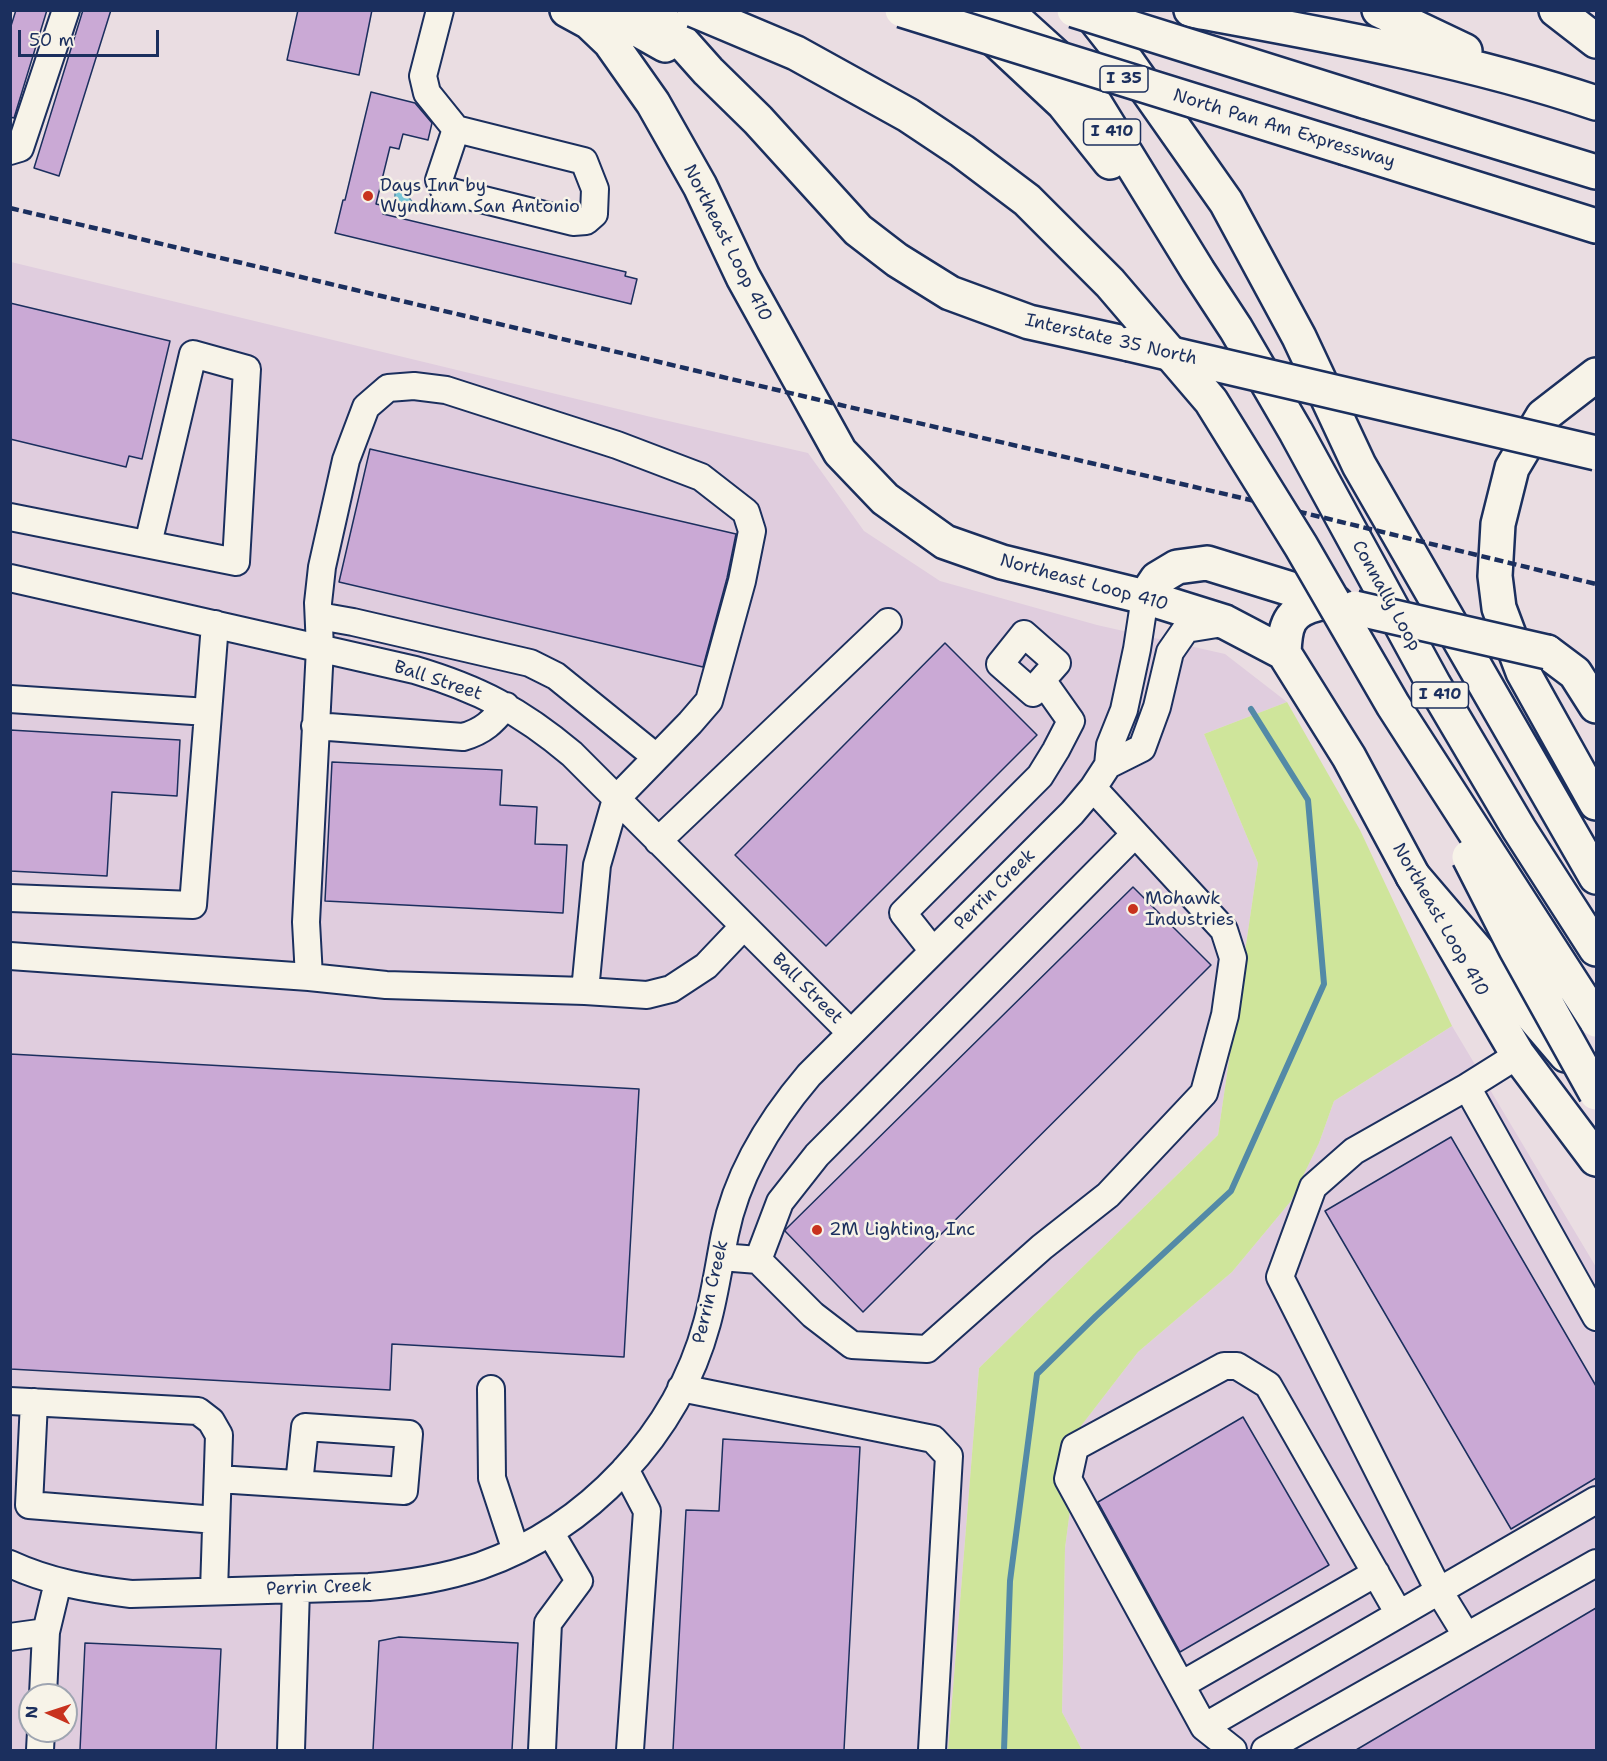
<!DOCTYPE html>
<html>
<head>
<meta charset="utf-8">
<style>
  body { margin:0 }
  #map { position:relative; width:1607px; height:1761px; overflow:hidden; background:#eadde2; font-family:"Shantell Sans",sans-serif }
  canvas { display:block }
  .frame { position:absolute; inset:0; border:12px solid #1b2f5e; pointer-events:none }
  .north { position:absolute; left:18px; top:1683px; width:60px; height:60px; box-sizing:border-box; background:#f7f3e8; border:2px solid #9fa5b1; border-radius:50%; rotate:273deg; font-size:16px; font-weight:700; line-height:24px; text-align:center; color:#1b2f5e }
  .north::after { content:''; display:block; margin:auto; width:21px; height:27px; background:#c8321e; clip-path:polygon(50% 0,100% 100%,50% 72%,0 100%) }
  .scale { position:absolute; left:18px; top:30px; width:141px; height:27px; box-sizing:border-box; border:3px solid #1b2f5e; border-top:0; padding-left:8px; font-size:18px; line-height:21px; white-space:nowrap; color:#1b2f5e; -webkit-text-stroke:4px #f7f3e8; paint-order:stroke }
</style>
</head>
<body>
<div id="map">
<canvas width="1607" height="1761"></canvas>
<div class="frame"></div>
<div class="north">N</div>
<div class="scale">50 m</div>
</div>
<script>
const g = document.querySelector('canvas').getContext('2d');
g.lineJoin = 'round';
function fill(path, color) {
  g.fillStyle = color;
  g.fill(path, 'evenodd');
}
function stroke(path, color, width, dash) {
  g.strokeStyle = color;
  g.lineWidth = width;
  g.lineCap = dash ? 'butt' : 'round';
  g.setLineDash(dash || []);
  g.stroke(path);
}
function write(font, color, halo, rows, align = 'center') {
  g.font = font + ' "Shantell Sans",sans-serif';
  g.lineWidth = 5;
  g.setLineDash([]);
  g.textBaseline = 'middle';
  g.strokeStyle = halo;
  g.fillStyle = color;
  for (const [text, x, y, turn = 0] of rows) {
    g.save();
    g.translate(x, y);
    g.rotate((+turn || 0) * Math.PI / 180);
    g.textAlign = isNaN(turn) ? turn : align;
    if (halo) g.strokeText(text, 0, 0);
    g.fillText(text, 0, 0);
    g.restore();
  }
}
fill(new Path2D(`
  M11,262l640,155 157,36 56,78 76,50 157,44 128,29 62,48 -83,32 54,129 -40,272 -239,233 -31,382h-937zM30,1695h36v36h-36z
  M1452,1026l144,241v483h-514l-20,-38 3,-164 16,-122 57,-74 94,-80 59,-71 28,-58 15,-42z`), '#e0cdde');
fill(new Path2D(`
  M1287,702l73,128 92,196 -118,75 -15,42 -28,58 -59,71 -94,80 -57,74 -16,122 -3,164 20,38h-134l31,-382 239,-233 40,-272 -54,-129z`), '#cfe59b');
const water = new Path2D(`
  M397,186l8,2 2,7 6,8 -5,7h-6c-7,-5 -9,-16 -5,-24z`);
fill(water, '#79c7d7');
stroke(water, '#538aa7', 1.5);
stroke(new Path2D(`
  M1004,1750l6,-169 27,-207 59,-58 135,-125 93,-207 -16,-184 -57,-91`), '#538aa7', 6);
const building = new Path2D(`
  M16,10h31l-33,108 -4,-1v-88z
  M83,10h28l-52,166 -25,-8z
  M298,10h74l-13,65 -72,-15z
  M371,92l44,11 17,20 -4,17 -25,-6 -4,15 -9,-2 -14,57 9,2 -2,8 243,58 -1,4 12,3 -6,25 -296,-71 8,-33h2z
  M10,303l160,38 -28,118 -13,-3 -3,11 -116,-28z
  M370,449l366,85 -9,44 -24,89 -364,-85z
  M945,643l92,92 -211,211 -91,-91z
  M10,730l170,10 -3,56 -65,-4 -5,84 -97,-5z
  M332,762l170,8 -2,35 37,2 -2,37 32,1 -4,68 -238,-12z
  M1133,887l78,78 -348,347 -78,-81 1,-2z
  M10,1054l629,35 -15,268 -232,-13 -2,46 -380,-21z
  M1451,1137l145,249v92l-85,51 -186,-318z
  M1243,1417l86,148 -149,87 -82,-150z
  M723,1439l137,8 -16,303h-171l13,-240 33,1z
  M1596,1608v142h-240z
  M399,1637l119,6 -6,107h-139l6,-109z
  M85,1643l136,6 -5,101h-136z`);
fill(building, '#caa9d5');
stroke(building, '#1b2f5e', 1.5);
const minor = new Path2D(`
  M440,10l-17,66 4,17 29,36 128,32 11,28 -1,25 -8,7 -13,1 -129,-32 -5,-10 17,-51
  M10,151l10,-3 46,-138
  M10,517l226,45 11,-193 -54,-15 -45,190
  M10,578l405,92c64,19 106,41 157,84l279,279
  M319,616l34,6 177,41 26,13 100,81
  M10,699l198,13
  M315,726l148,11c21,-6 29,-15 43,-31
  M1108,765l34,-17 15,-41 13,-55 16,-23 37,-6
  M658,841l230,-219
  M10,898l183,7 22,-281
  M933,951l-30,-38 137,-137 16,-26 15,-29 -29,-41 15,-17 -33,-29 -24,30 33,29 9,-13
  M10,956l299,21 77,8 199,6 62,4 24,-6 35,-23 38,-40
  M309,977l-3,-55 14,-274 -2,-45 4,-36 24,-107 20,-53 22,-19 26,-2 32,4 171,55 84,32 45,35 6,19 -10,50 -33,120 -19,22 -74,76 -19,66 -12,126
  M1467,1087l51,-32
  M721,1257l37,3 55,55 39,30 75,4 115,-102 66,-52 96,-102 21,-78 8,-57 -9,-28 -131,-142
  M758,1260l22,-58 37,-47 318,-321
  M681,1388l252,51 16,17 -17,294
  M491,1389l1,89 24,73
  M10,1401l188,10 13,10 8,14 -5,156
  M34,1402l-5,103 187,15
  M625,1469l22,42 -17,239
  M218,1479l186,12 5,-57 -104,-7 -6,57
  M10,1564c39,18 79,25 121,30l238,-7c38,-3 75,-9 111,-21 108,-38 197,-132 227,-243 8,-29 12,-59 18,-89 12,-60 44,-112 84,-159l263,-262 21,-25 15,-23 2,-20 14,-35 13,-61 8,-52
  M1466,1635l-27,-44 -159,-314 33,-90 41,-36 113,-64 129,230
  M10,1637l36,-5
  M1181,1685l195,-112
  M43,1695l3,-63 12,-50
  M1204,1727l392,-227
  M40,1750l1,-19
  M291,1750l5,-161
  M542,1750l6,-127 31,-42 -29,-49
  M1233,1750l-29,-23 -136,-248 7,-32 149,-81h13l31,19 131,229
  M1265,1750l331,-187`);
const major = new Path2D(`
  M567,10l22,12 21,20 43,61 47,83 43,91 97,175 45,47 60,43 57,20 143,35 80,25 59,31 65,104 64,119 105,179 78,104
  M603,10l62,35
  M647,10l20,15 41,46 50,49 100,110 39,30 53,33 79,29 100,22
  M1145,597l12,-18 20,-12 30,-4 123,38
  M1547,652l28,21 21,33
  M1284,653c1,-27 4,-42 33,-49 7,-1 12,-3 19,-1`);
const highway = new Path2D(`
  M961,10l26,22 76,71 47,59
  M1005,10l73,66 120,195 38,58 60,103 138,253 85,144 77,120
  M1088,10l29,37 109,155 73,135 60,128 237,412
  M1191,10c136,25 274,49 405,93
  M1379,10l86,41
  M1556,10l40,31
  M1364,101l232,71
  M1346,148l250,78
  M1596,375l-53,41 -31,52 -14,56 -3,52 4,32 24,64 73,131
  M1413,876l153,179`);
stroke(minor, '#1b2f5e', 30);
stroke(major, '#1b2f5e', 38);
stroke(highway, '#1b2f5e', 38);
stroke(minor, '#f7f3e8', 26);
stroke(major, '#f7f3e8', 33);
stroke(highway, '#f7f3e8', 33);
stroke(new Path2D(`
  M10,208l839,199 406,94 341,83`), '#1b2f5e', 4.5, [9, 4.5]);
const majorBridge = new Path2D(`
  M1129,344l467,109
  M1355,608l192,44`);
const highwayBridge = new Path2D(`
  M694,10l102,43 112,62 54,36 65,49 83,83 101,118 90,145 92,159 203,315
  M902,10l444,138
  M1074,10l290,91
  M1469,857l47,92 80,144`);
stroke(majorBridge, '#1b2f5e', 38, []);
stroke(highwayBridge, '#1b2f5e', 38, []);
stroke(majorBridge, '#f7f3e8', 33);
stroke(highwayBridge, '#f7f3e8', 33);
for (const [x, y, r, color] of [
  [368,196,6,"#c8321e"],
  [1133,909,6,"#c8321e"],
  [817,1230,6,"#c8321e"]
]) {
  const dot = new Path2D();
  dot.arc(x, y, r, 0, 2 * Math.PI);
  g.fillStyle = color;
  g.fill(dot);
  stroke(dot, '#f7f3e8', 2);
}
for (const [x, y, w] of [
  [1124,79,48],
  [1112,132,57],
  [1440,695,57]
]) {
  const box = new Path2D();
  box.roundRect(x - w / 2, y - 13, w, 26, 4.5);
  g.fillStyle = '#f7f3e8';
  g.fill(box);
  stroke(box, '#1b2f5e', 1.5);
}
write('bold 16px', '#1b2f5e', null, [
  ["I 35",1124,79],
  ["I 410",1112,132],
  ["I 410",1440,695]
]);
write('18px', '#1b2f5e', '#f7f3e8', [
  ["North Pan Am Expressway",1284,129,17],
  ["Northeast Loop 410",727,243,63],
  ["Interstate 35 North",1111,340,13],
  ["Northeast Loop 410",1084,583,15],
  ["Connally Loop",1386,596,61],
  ["Ball Street",438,681,18],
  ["Perrin Creek",995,890,-45],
  ["Northeast Loop 410",1440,920,60],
  ["Ball Street",807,989,45],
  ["Perrin Creek",711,1292,-77],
  ["Perrin Creek",319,1588,-2]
]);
write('18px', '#1b2f5e', '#f7f3e8', [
  ["Days Inn by",380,186],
  ["Wyndham San Antonio",380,207],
  ["Mohawk",1145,899],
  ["Industries",1145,920],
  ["2M Lighting, Inc",829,1230]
], 'left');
</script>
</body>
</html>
